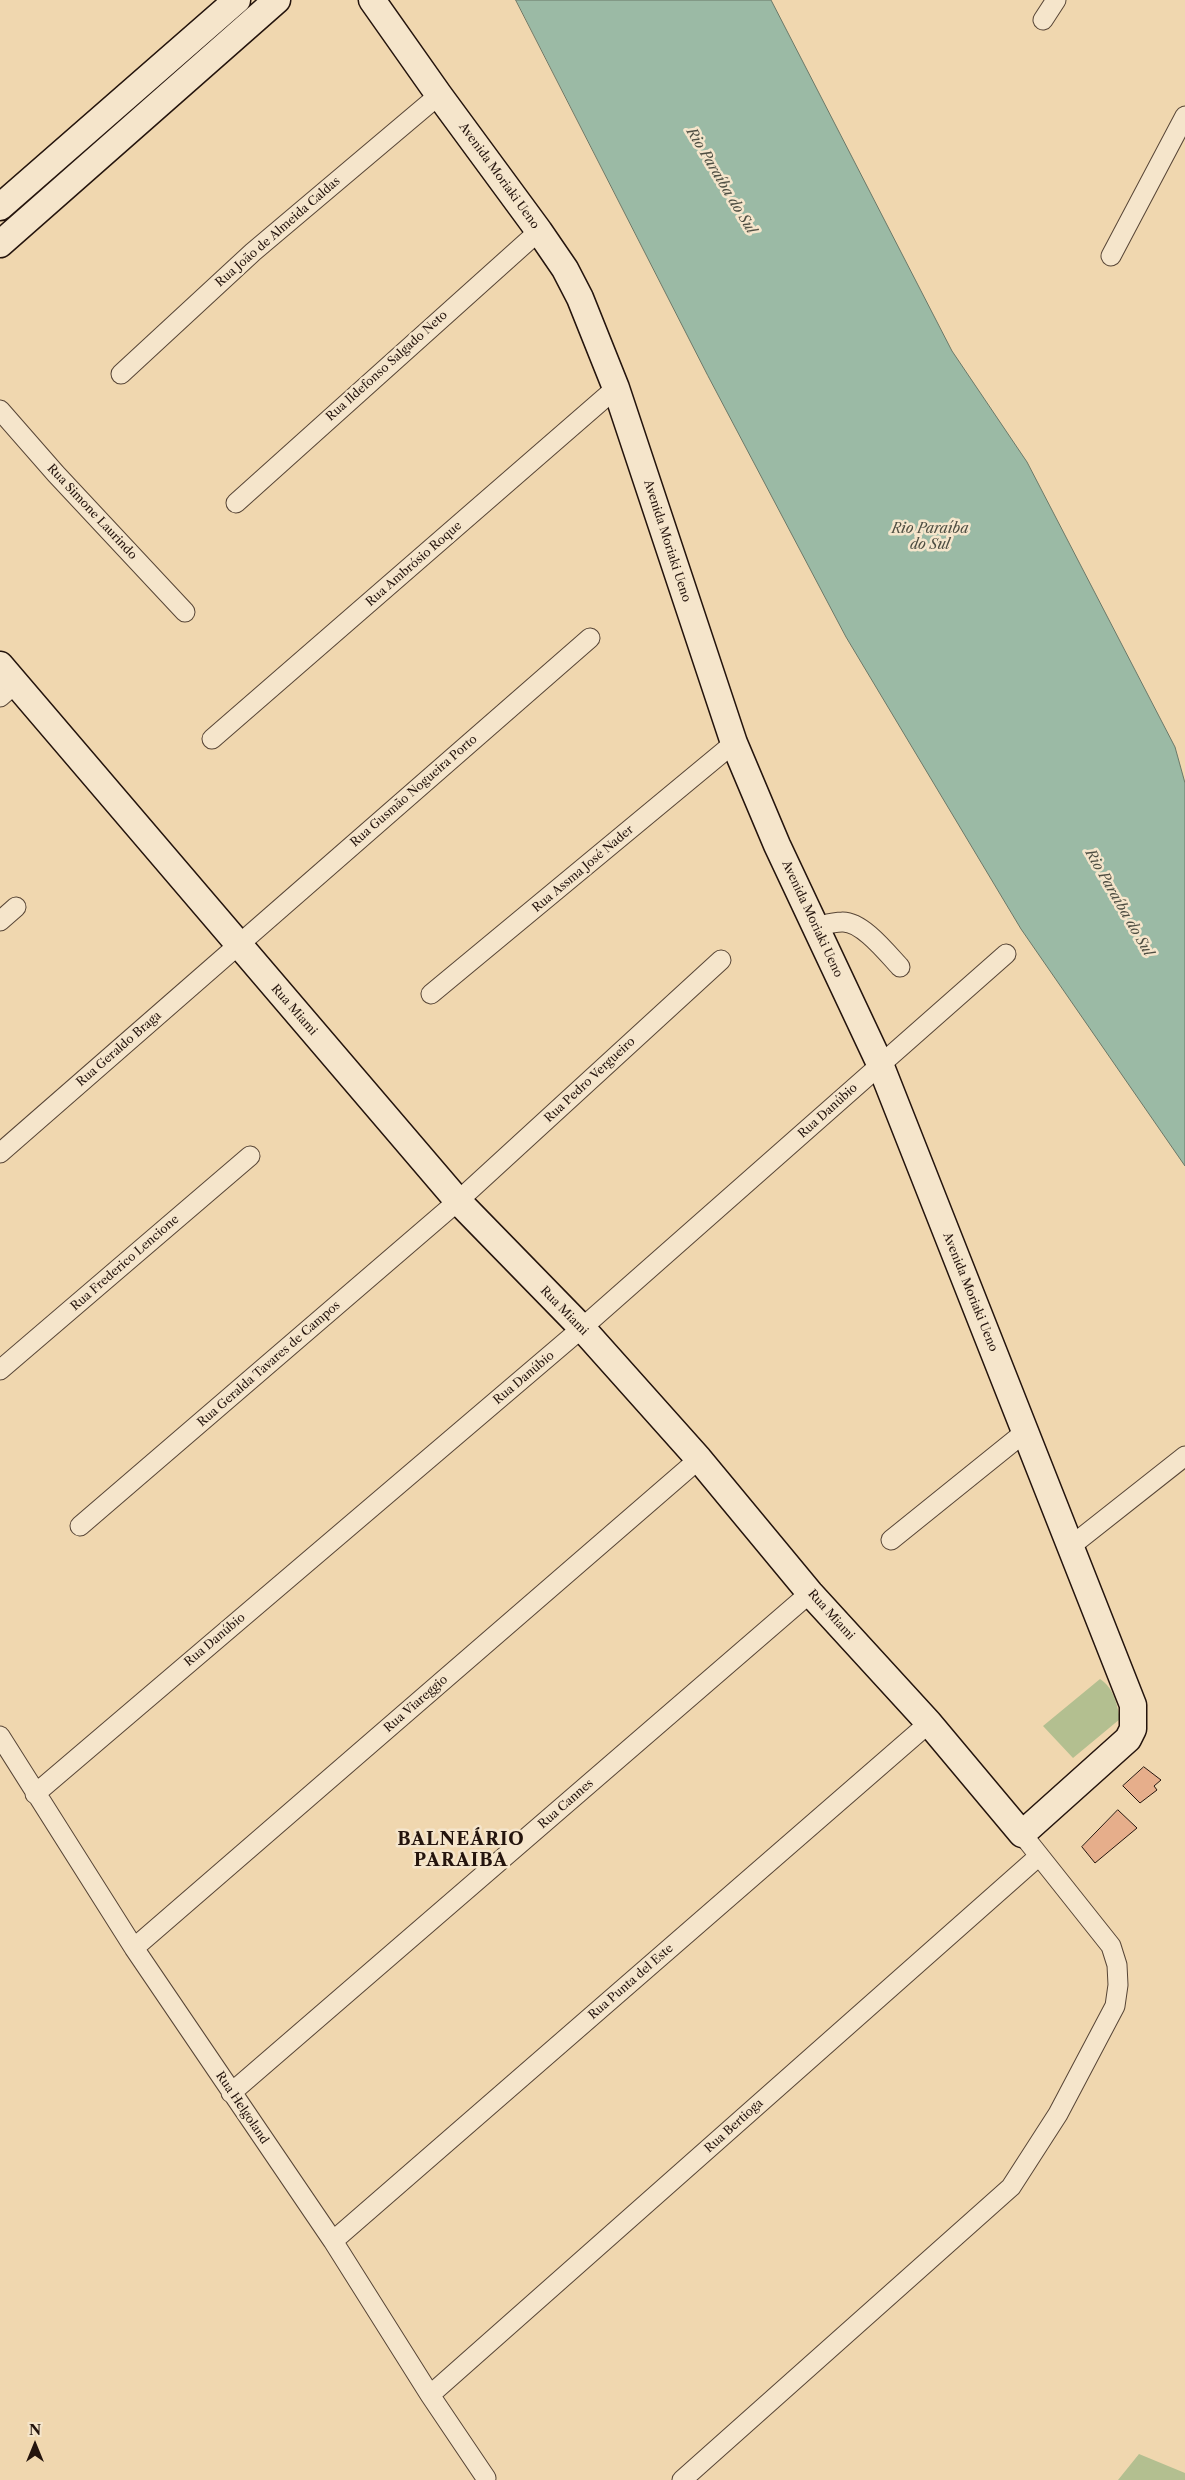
<!DOCTYPE html>
<html>
<head>
<meta charset="utf-8">
<style>
  body { margin:0 }
  #map { position:relative; width:1185px; height:2480px; overflow:hidden; background:#f0d7af; font-family:"Libre Caslon Text",serif }
  canvas { display:block }
  .north { position:absolute; left:10px; top:2420px; width:50px; height:50px; -webkit-text-stroke:4px #f5e5cb; paint-order:stroke; rotate:0deg; font-size:14px; font-weight:700; line-height:20px; text-align:center; color:#24140d }
  .north::after { content:''; display:block; margin:auto; width:18px; height:22px; background:#24140d; clip-path:polygon(50% 0,100% 100%,50% 72%,0 100%) }
</style>
</head>
<body>
<div id="map">
<canvas width="1185" height="2480"></canvas>
<div class="north">N</div>
</div>
<script>
const g = document.querySelector('canvas').getContext('2d');
g.lineJoin = 'round';
function fill(path, color) {
  g.fillStyle = color;
  g.fill(path, 'evenodd');
}
function stroke(path, color, width, dash) {
  g.strokeStyle = color;
  g.lineWidth = width;
  g.lineCap = dash ? 'butt' : 'round';
  g.setLineDash(dash || []);
  g.stroke(path);
}
function write(font, color, halo, rows, align = 'center') {
  g.font = font + ' "Libre Caslon Text",serif';
  g.lineWidth = 5;
  g.setLineDash([]);
  g.textBaseline = 'middle';
  g.strokeStyle = halo;
  g.fillStyle = color;
  for (const [text, x, y, turn = 0] of rows) {
    g.save();
    g.translate(x, y);
    g.rotate((+turn || 0) * Math.PI / 180);
    g.textAlign = isNaN(turn) ? turn : align;
    if (halo) g.strokeText(text, 0, 0);
    g.fillText(text, 0, 0);
    g.restore();
  }
}
fill(new Path2D(`
  M1100,1679c14,9 17,25 20,40l-47,39 -30,-32z
  M1139,2454l46,19v7h-67z`), '#b3bf90');
const water = new Path2D(`
  M516,0h255l181,351 75,111 148,285 10,36v383l-164,-237 -175,-292 -138,-261z`);
fill(water, '#9bbaa5');
stroke(water, '#6b7868', 1);
const building = new Path2D(`
  M1144,1767l17,13 -7,6 3,4 -17,13 -17,-17z
  M1118,1810l19,18 -42,35 -13,-16z`);
fill(building, '#e6ae8b');
stroke(building, '#24140d', 1);
const street = new Path2D(`
  M1043,20l13,-20
  M1111,256l74,-140
  M121,374l132,-122 186,-157
  M0,410l56,64 129,138
  M236,503l303,-272
  M0,697l16,-14
  M212,739l404,-351
  M0,921l16,-14
  M815,927c9,-2 18,-5 27,-5 20,-1 45,31 58,45
  M431,994l303,-251
  M0,1153l590,-515
  M0,1370l250,-214
  M80,1526l378,-325 263,-241
  M891,1540l134,-108
  M1071,1546l114,-90
  M0,1736l134,212 199,293 97,154 56,83
  M35,1794l547,-466 424,-374
  M134,1948l565,-489
  M231,2093l579,-500
  M333,2241l596,-518
  M430,2395l609,-539
  M682,2480l329,-293 47,-73 57,-108 3,-21 -1,-20 -6,-19 -89,-112`);
const secondary = new Path2D(`
  M0,207l237,-207
  M0,244l277,-244
  M0,665l458,536 124,127 117,131 111,134 119,130 93,111 106,-95 5,-10v-24l-253,-641 -103,-219 -43,-102 -118,-355 -36,-90 -15,-29 -26,-38 -100,-136 -67,-95`);
stroke(street, '#574536', 21);
stroke(secondary, '#24140d', 29);
stroke(street, '#f5e5cb', 19);
stroke(secondary, '#f5e5cb', 26);
write('12px', '#24140d', '#f5e5cb', [
  ["Avenida Moriaki Ueno",499,176,54],
  ["Rua João de Almeida Caldas",278,232,-41],
  ["Rua Ildefonso Salgado Neto",387,366,-42],
  ["Rua Simone Laurindo",92,512,47],
  ["Avenida Moriaki Ueno",667,541,72],
  ["Rua Ambrósio Roque",414,564,-41],
  ["Rua Gusmão Nogueira Porto",414,791,-41],
  ["Rua Assma José Nader",583,869,-40],
  ["Avenida Moriaki Ueno",812,919,65],
  ["Rua Miami",294,1010,49],
  ["Rua Geraldo Braga",119,1049,-41],
  ["Rua Pedro Vergueiro",590,1080,-43],
  ["Rua Danúbio",828,1111,-42],
  ["Rua Frederico Lencione",125,1263,-41],
  ["Avenida Moriaki Ueno",970,1292,68],
  ["Rua Miami",564,1311,46],
  ["Rua Geralda Tavares de Campos",269,1364,-41],
  ["Rua Danúbio",524,1378,-40],
  ["Rua Miami",831,1615,48],
  ["Rua Danúbio",215,1640,-40],
  ["Rua Viareggio",416,1704,-41],
  ["Rua Cannes",566,1804,-41],
  ["Rua Punta del Este",631,1982,-41],
  ["Rua Helgoland",242,2108,56],
  ["Rua Bertioga",734,2126,-42]
]);
write('italic 14px', '#4e4e42', '#f5e5cb', [
  ["Rio Paraíba do Sul",721,181,59],
  ["Rio Paraíba",930,529],
  ["do Sul",930,545],
  ["Rio Paraíba do Sul",1119,903,60]
]);
g.letterSpacing = '1px';
write('bold 18px', '#24140d', '#f5e5cb', [
  ["BALNEÁRIO",461,1840],
  ["PARAIBA",461,1861]
]);
g.letterSpacing = '0px';
</script>
</body>
</html>
